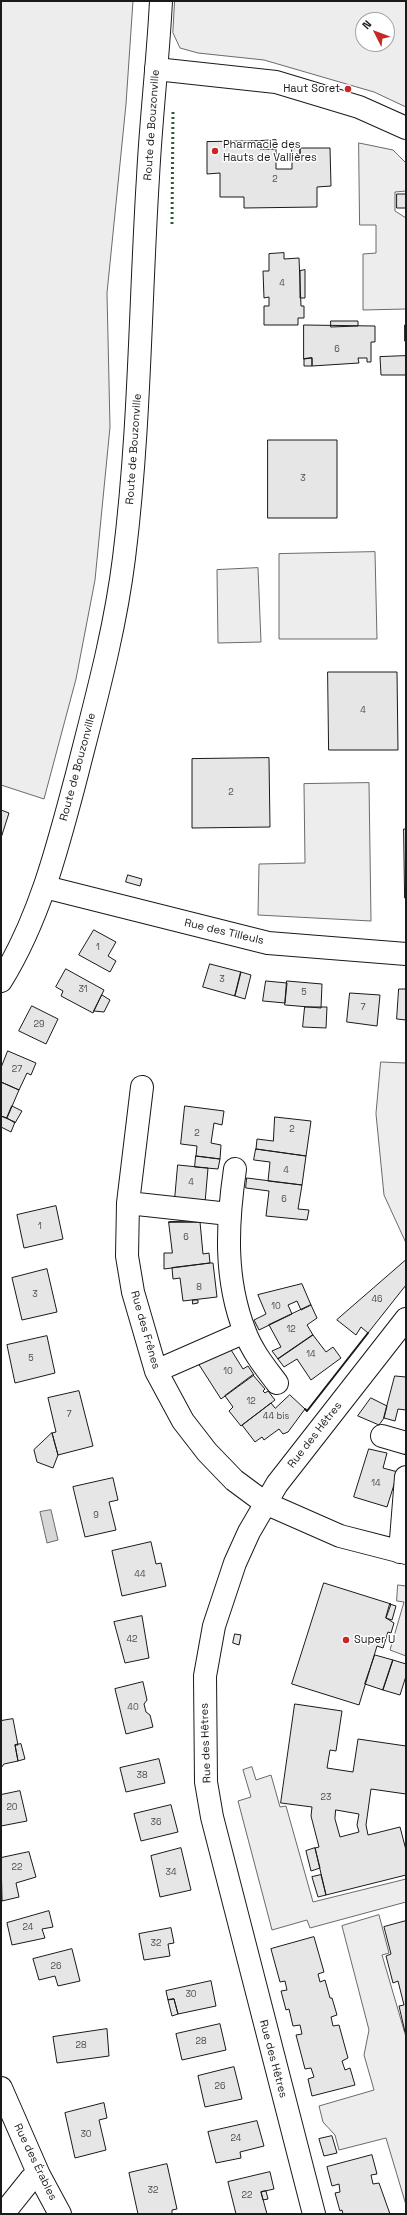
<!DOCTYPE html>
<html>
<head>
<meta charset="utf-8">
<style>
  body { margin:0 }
  #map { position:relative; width:407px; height:2215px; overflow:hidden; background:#fff; font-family:"Space Grotesk",sans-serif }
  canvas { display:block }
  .frame { position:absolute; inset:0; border:2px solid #1a1a1a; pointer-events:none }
  .north { position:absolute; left:355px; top:12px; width:40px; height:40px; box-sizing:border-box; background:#fff; border:1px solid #a3a3a3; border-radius:50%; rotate:312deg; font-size:11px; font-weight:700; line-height:16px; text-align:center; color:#1a1a1a }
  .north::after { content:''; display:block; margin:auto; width:14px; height:18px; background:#c62828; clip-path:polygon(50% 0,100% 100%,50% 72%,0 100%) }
</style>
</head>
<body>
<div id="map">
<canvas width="407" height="2215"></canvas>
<div class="frame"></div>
<div class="north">N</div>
</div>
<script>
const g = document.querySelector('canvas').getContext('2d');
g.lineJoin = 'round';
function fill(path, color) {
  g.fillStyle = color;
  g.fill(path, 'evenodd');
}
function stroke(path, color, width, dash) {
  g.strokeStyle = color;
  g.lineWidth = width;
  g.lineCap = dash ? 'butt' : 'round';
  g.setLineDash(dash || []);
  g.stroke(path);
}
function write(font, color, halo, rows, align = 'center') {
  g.font = font + ' "Space Grotesk",sans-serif';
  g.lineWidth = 3;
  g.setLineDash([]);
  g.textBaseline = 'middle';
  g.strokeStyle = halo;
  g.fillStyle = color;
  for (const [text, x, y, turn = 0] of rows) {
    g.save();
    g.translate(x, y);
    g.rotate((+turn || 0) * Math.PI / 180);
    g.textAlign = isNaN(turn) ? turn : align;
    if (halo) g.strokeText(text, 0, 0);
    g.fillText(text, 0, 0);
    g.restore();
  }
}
const built = new Path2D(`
  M1,1h132l-7,103 -19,189 3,134 -15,153 -19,99 -32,120 -43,-14z
  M175,1h231v106l-32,-15 -110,-32 -66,-7 -18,-5 -7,-15zM363,20h24v24h-24z
  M359,143l34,7 13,13v28l-11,1v19l11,7v91l-43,1v-56l13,-1v-28h-16z
  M375,552l2,87h-98v-85z
  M258,568l3,74 -43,1 -1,-73z
  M369,783l2,138 -113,-6 1,-51 46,-1 -1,-79z
  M381,1062l25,1v180l-22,-48 -8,-81z
  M398,1585l8,1v70l-16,-6 14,-48 -7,-1z
  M252,1767l4,13 15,-5 9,32 6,-1 27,96 93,-23v23l-96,26 -3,-8 -35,10 -34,-129 13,-4 -8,-27z
  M379,1915l10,38 -7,2 24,82v168l-20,-67 -47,12 -4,-15 -12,-13 -4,-16 55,-16 -10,-35 5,-25 -27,-104z`);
fill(built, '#ededed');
stroke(built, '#6a6a6a', 1);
const water = new Path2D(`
  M51,1510l7,30 -11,3 -7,-31z`);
fill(water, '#d7d7d7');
stroke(water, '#6a6a6a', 1);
const building = new Path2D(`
  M276,140v9h-16v-8z
  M260,141v8h16v20h16v-11h8v-10h30l1,38 -14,1v20l-73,1v-11h-24v-24l-13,1v-32z
  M292,148h8v10h-8z
  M397,194h9v14h-9z
  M284,253v6l15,-1 2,48h3v12h-6v7h-34v-19h5v-9l-5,1 -1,-27h6v-17z
  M305,270v28h-5v-27z
  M331,321h27v5l-27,1z
  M304,325l71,1v16h-4v20h-4v-4h-9l1,5 -47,3v-8l-8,1z
  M405,325h1v16h-1z
  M406,356v19h-25l-1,-18z
  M312,358v8h-8v-7z
  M268,440h69v78h-69z
  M328,672h69l1,78h-69z
  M269,758l1,69 -78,1v-69z
  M1,810l8,3 -8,25z
  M404,829h2v69h-1z
  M128,875l14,4 -2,7 -14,-4z
  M94,930l22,12 -8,14 8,5 -6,11 -31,-17z
  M210,964l31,8 -6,24 -32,-9z
  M66,969l38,21 -11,23 -32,-17 2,-5 -7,-4z
  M241,972l10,3 -6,24 -10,-3z
  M266,981l21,2 -2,20 -22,-2z
  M287,981l35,3 -1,24 -36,-3z
  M399,989h7v31l-9,-1z
  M350,993l30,2 -3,31 -30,-4z
  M102,995l8,5 -6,12 -10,-1z
  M32,1006l26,13 -12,25 -27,-13z
  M305,1007h22l-1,21 -23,-1z
  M8,1051l28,12 -5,12 -4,-2 -8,17 -18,-8v-14z
  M1,1082l18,8 -12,28 -6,-2z
  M12,1106l10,5 -7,12 -8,-5z
  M185,1106l39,5 -2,14 -8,-2 -3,20 10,2 -1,14 -24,-3 1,-10 -16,-2z
  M1,1116l14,6 -4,10 -10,-5z
  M275,1117l36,4 -5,35 -50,-7 1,-10 16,2z
  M256,1149l50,7 -4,29 -34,-4 2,-19 -16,-2z
  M196,1156l24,3 -2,10 -23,-2z
  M178,1165l30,3 -3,35 -30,-4z
  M247,1178l55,7 -4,24 11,1 -2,10 -41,-4 3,-25 -23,-3z
  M56,1206l7,33 -39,9 -7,-33z
  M200,1220v2h-31z
  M169,1222h31l3,32 6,-1 1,10 -46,6v-16h8z
  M406,1260v25l-38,48 -7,-6 -5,8 -19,-15z
  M210,1263h3l4,34 -34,4 -3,-23 -7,1 -1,-11z
  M47,1269l10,43 -35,8 -10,-42z
  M302,1284l9,21 -10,5 -4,-9 -9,4 4,9 -33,16 -5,-10 12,-6 -8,-19z
  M193,1300h5v3l-5,1z
  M311,1305l6,13 -10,7 6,10 -35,24 -6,-8 9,-4 -12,-22z
  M313,1335l13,17 7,-5 8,11 -30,22 -14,-21 -13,8 -6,-8z
  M47,1336l8,37 -40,10 -8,-38z
  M228,1345l15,24 5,-3 6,9 -33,24 -25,-39z
  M253,1375l12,14 -2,2 2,2 3,-2 7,9 -34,26 -12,-15 4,-4 -8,-11z
  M395,1376l11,1v33l-8,-1 -3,12 -11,-3z
  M79,1391l14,55 -35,9 -6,-22 4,-1 -8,-34z
  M290,1395l15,14 -17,23 -5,2 -4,-5 -15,11 -2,-3 -7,5 -13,-17 29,-22 4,5z
  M371,1398l16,8 -3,12 -5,7 -21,-9z
  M52,1433l6,22 -5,13 -16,-6 -3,-12z
  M369,1449l18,4 -4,15 15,4 -11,35 -33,-10z
  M113,1478l5,22 -9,2 7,28 -31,7 -12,-50z
  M151,1542l5,22 5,-1 5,23 -44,10 -10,-45z
  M324,1583l67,21 -5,14 8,5 -3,10 -3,-1 -5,16 -6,-2 -18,59 -67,-21z
  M390,1604l6,2 -4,14 -6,-2z
  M142,1616l7,42 -24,5 -11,-41z
  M235,1634l6,1 -2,10 -6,-2z
  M375,1655l18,5 -10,30 -18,-6z
  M393,1660l13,4v12l-6,19 -17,-5z
  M143,1682l4,18 -3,4 2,8 4,3 3,12 -27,7 -11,-45z
  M295,1704l47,7 -6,40 -6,-1 -3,18 26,4 5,-33 48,7v48l-35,-5 -5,36 2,10 32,-8 6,23v25l-80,20 -11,-47 4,-1 -8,-31 1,-9 -31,-4zM336,1810l23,4 -2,11 2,7 -19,5 -5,-18z
  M13,1719l5,26h-3l3,16 -14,3 -3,4v-47z
  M21,1744l4,15 -7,2 -3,-16z
  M159,1759l6,24 -39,9 -6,-24z
  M20,1791l7,30 -26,5v-31z
  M171,1805l7,27 -37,9 -7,-27z
  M181,1848l10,42 -31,7 -9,-41z
  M315,1848l5,20 -9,3 -5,-20z
  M29,1852l7,25 -20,6 3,14 -17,4 -1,-43z
  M321,1875l5,20 -8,2 -6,-20z
  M49,1911l4,16 -11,2 3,9 -33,7 -5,-22z
  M406,1921v111h-1l-6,-26 5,-1 -6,-24 -5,2 -7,-27 5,-2 -7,-27z
  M171,1928l3,15 -6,1 2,12 -26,4 -5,-26z
  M314,1937l10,35 -6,2 2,8 5,-2 5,18h2l5,17 -6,2 2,9 6,-1 9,33 -6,3 3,9 5,-2 5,17 -43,11 -4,-17 6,-2 -3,-9 -6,1 -9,-34 6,-1 -2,-9 -7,1 -4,-17 -3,1 -5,-19 6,-1 -2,-9 -5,1 -9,-33z
  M72,1949l8,32 -22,5 -3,-10 -16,4 -6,-21z
  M211,1981l5,25 -38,8 -4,-15 -6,1 -2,-9z
  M174,1999l4,15 -6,2 -4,-16z
  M220,2024l6,26 -44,10 -6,-26z
  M107,2029l2,27 -52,7 -4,-26z
  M234,2067l8,32 -37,8 -7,-31z
  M104,2103l3,15 -8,2 7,30 -31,8 -10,-45z
  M257,2121l7,25 -24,6 1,6 -25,5 -8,-31z
  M332,2136l5,17 -13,3 -5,-17z
  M372,2155l5,19 -6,1 2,9 6,-1 11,31h-47l-1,-4 -2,1 -5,-18 5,-1 -1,-8 -7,2 -5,-19z
  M167,2164l10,45 -5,1v4h-34l-9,-41z
  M270,2172l4,17 -13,3 6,22h-31l-8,-32z
  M266,2191l2,8 -5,1 -2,-8z`);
fill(building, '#e6e6e6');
stroke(building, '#1a1a1a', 1);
const minor = new Path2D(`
  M156,69l120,13 83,25 47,21
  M45,887l223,56 138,11
  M142,1087l-14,116 -1,53 6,36 23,79 27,50 24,31 27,28 31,23 75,33 66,17
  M235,1169c-8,55 -11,110 10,163 7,19 20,35 32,51
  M128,1203l101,11
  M156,1371l89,-39
  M382,1436l24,7
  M400,1552l6,-75
  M1,2088l38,87 21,39
  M3,2214l28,-35 8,-4
  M314,2214l-102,-397 -6,-35 -1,-106 9,-50 21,-63 14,-31 28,-48 129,-165`);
const major = new Path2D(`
  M1,981c39,-63 57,-135 76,-207 18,-71 38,-143 47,-216 16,-127 16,-254 24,-381 3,-59 10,-117 13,-176`);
stroke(minor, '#1a1a1a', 24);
stroke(major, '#1a1a1a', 24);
stroke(minor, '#fff', 22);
stroke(major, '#fff', 22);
stroke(new Path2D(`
  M172,224l1,-112`), '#2b5a34', 3, [2, 3]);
stroke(new Path2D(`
  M305,1409l2,2 61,-78`), '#1a1a1a', 2);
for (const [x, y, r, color] of [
  [348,89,4,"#c62828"],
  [215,151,4,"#c62828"],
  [346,1640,4,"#c62828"]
]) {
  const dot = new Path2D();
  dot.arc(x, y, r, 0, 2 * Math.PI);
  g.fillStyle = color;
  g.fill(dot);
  stroke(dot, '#fff', 1.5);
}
write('9px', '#4d4d4d', null, [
  ["2",275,180],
  ["4",282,284],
  ["6",337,350],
  ["3",303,479],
  ["4",363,711],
  ["2",231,793],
  ["1",98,948],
  ["3",222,980],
  ["31",83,990],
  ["5",304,993],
  ["7",363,1008],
  ["29",39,1025],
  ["27",17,1070],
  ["2",292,1130],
  ["2",197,1134],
  ["4",286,1171],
  ["4",191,1183],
  ["6",284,1200],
  ["1",40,1227],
  ["6",186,1238],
  ["8",199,1288],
  ["3",35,1295],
  ["46",377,1300],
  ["10",276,1307],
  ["12",291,1330],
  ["14",311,1355],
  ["5",31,1359],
  ["10",228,1372],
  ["12",251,1402],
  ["7",69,1415],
  ["44 bis",276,1417],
  ["14",376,1484],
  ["9",96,1516],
  ["44",140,1575],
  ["42",132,1640],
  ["40",133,1708],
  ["38",142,1776],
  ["23",326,1798],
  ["20",12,1808],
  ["36",156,1823],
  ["22",17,1868],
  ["34",171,1873],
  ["24",28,1928],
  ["32",156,1944],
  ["26",56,1967],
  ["30",191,1995],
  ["28",201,2042],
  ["28",81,2046],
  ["26",220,2087],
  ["30",86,2135],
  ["24",236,2139],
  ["32",153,2191],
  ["22",247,2196]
]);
write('11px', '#1a1a1a', '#fff', [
  ["Haut Soret",340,89,"right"],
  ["Pharmacie des",223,145],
  ["Hauts de Vallières",223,158],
  ["Super U",354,1640]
], 'left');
write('11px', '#1a1a1a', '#fff', [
  ["Route de Bouzonville",152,125,-86],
  ["Route de Bouzonville",134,449,-86],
  ["Route de Bouzonville",78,767,-75],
  ["Rue des Tilleuls",224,932,13],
  ["Rue des Frênes",145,1330,74],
  ["Rue des Hêtres",315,1435,-52],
  ["Rue des Hêtres",206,1743,-92],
  ["Rue des Hêtres",273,2059,75],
  ["Rue des Érables",35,2162,64]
]);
</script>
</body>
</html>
